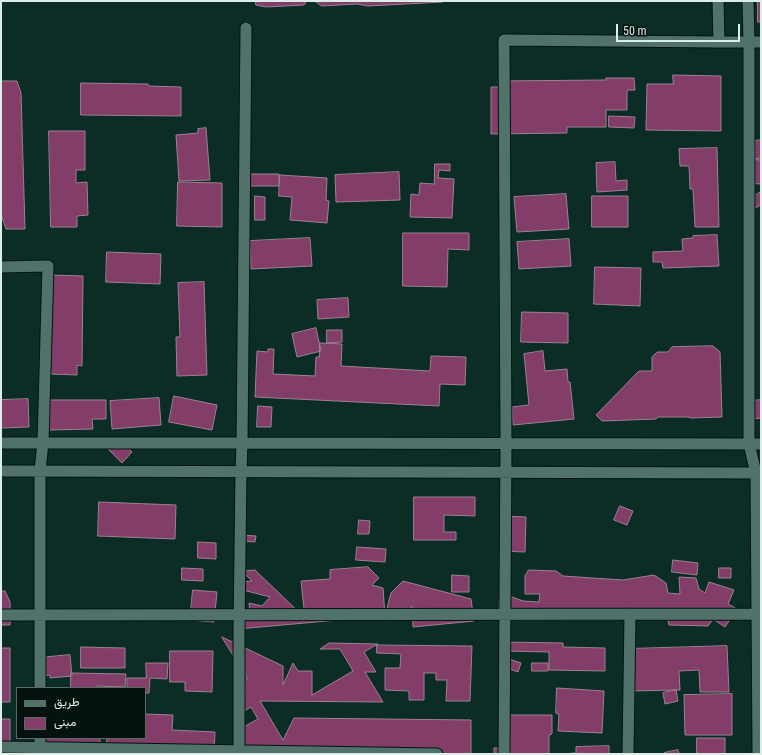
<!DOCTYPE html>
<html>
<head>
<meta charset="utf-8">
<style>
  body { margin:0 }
  #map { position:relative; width:762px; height:755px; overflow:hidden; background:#0c2d26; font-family:"Roboto Condensed",Vazirmatn,sans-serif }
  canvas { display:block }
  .frame { position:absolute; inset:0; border:2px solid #dceee9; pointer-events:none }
  .legend { position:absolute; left:16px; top:687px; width:130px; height:52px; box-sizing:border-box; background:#06120f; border:1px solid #5c6a66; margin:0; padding:5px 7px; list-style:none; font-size:12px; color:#dceee9 }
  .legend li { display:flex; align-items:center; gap:8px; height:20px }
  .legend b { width:20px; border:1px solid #5c6a66 }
  .scale { position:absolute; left:616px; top:24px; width:124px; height:18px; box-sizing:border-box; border:2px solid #dceee9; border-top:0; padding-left:5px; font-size:12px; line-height:14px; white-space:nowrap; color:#dceee9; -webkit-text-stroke:3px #06120f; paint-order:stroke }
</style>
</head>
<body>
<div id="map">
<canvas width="762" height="755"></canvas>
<div class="frame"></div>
<ul class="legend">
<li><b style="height:5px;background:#51726a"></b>طريق</li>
<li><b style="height:11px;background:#823d69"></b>مبنى</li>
</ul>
<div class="scale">50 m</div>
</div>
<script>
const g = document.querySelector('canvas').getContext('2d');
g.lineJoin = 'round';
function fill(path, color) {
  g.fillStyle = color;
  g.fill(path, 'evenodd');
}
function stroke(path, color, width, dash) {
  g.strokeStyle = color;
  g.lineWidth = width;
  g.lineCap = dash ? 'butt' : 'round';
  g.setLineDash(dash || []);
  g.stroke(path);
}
const building = new Path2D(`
  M256,1h51l-3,4 -38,2 -10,-2z
  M315,1h128v1l-75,4 -11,-2 -35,2z
  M758,1h3v21h-3z
  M673,75l48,1v55l-75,-1 1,-46h26z
  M606,78h28l1,12h-8v20h-21v17h-39v6l-76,1v-47h8l-1,-6 108,-1z
  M1,81h16l4,12 4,136h-19l-5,-15z
  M81,83l67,1 1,2 32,1v29l-100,-1z
  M609,116l26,1 -1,11 -25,-1z
  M206,128l4,52 -31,1 -3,-46 22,-2v-4z
  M49,131h36v39h-9v13l11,-1 1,33 -11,1v11h-26z
  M761,140v18l-6,1v-18z
  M717,148l2,79h-24l-2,-38h-3l-1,-23h-9l-1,-17z
  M746,159l15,1v24l-16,-1z
  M615,162l1,19 11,-1v10l-30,2 -1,-29z
  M435,164h15v7l-11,-1 -1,8 16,1 -2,39 -42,-1 1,-23 8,1 1,-12 14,1z
  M399,172l1,28 -64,2 -1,-27z
  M247,174h32v12h-32z
  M280,175l47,3 -1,22 3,1 -2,22 -37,-3 2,-23 -13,-1z
  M178,182l44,1v44l-45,-1z
  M761,192v13l-6,3 -6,-9z
  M566,194l3,35 -52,3 -3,-35z
  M255,196l10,1v23h-10z
  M592,196h36v31h-36z
  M403,233h66v17l-21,-1 -1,38 -44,-1z
  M717,235l2,31 -56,2 -1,-6h-9v-10l30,-1 -1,-12 11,-1v-2z
  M310,238l2,28 -61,3 -1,-28z
  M569,239l2,27 -52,3 -2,-27z
  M107,252l54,2 -1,30 -54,-2z
  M595,267l46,1 -1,38 -46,-2z
  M51,275l32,1 -1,90 -5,-1v10l-27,-1z
  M204,282l3,93 -30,1 -1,-39h4l-2,-54z
  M348,298l1,19 -31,2 -1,-19z
  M522,312l46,1v30l-47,-1z
  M316,328l5,23 -24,6 -5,-23z
  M327,330h15v12l-15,1z
  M320,343l22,1 -1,22 89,5 1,-15 35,1 -1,28 -25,-1 -1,22 -184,-9 2,-46 11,1v-3h6l-1,25 42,2 1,-19h3z
  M713,346l7,6 2,65 -32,1 -1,-1h-31l-2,2 -54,2 -6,-6 43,-44h13v-14l5,-5h11l4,-5z
  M543,351l2,20 22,-2 1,13h2l4,37 -61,6 -1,-18 17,-2 -5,-51z
  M174,396l43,9 -5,25 -43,-8z
  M159,398l2,27 -49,4 -2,-28z
  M28,399l1,28 -28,1v-28z
  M50,400h56v19h-14l1,10 -43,1z
  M761,400v18l-7,1 -2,-18z
  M258,406l14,1 -1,20h-14z
  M119,439l13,13 -10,11 -13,-13z
  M414,497h61v19l-31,-1v17h12v8h-42z
  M99,502l77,3 -1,34 -77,-3z
  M620,506l13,5 -6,14 -13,-5z
  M501,516l25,1 -1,35 -25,-1z
  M359,520l11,1 -1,13h-11z
  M242,535l14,1 -1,6 -13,-1z
  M198,542l18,1v16l-18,-1z
  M357,547l29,2 -1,13 -29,-2z
  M673,560l25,3 -1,12 -25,-3z
  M368,567l11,11 -7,7 11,3 2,28 6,-23 12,-12 68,18 3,22 -61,6 -1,-21 -6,6 -17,1 -2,8 -24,-6 -3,3 -122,11 12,-17 -1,-9 13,3 8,-9 -31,-8 2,-7 11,-1 -10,-10 13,-1 50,48 -4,-37 29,-2v-9z
  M182,568l21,1v12l-21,-1z
  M719,568h12v10h-12z
  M529,570l27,1 7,5 60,4 31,-5 12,8 2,10 12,1 -1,-17 17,1 3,11 6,4 4,-11 25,8 -6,14 9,5 -12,18 -12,-8 -5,7 -39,-1 -3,-12 -50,7h-117v-19l2,-9 11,5 11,4 16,1 1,-8h-15v-18z
  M452,575l17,1v16h-17z
  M193,590l24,2 -3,30 -24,-2z
  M1,591h4l5,11v23h-9z
  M222,637l61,29v19l10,-22 5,8h14v24l41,-24 -13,-22h-20l9,-6 49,1 -14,8 12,20h-11l18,30 -123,-1 23,39 11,-22 177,2v34l-233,-3v-21l20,-11 -7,-12 -17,10v-16l12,-8 -12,-6 13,-8z
  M503,642l60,1v4l42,1v23l-56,-1v-18l-46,-1z
  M377,645l95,1 -2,55h-24l1,-21h-11v-7h-12v27h-15v-9l-24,-1v-22h15l1,-14 -24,-1z
  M727,646l2,46h-29l-1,-22 -20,1 1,19 -51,1 -1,-42z
  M81,647l44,1v20h-44z
  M1,648h9v54h-9z
  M170,651h43l-1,41 -27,-1v-9h-15z
  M70,655l2,21 -22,2v-3l-9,1 -2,-18z
  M509,659l12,4 -3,9 -12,-4z
  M146,663h22l-1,16 -17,-1 -1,15h-4v-5h-18v-10h19z
  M532,663h16v8h-16z
  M71,673l55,1 -1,13 -28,-1v2h-26z
  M557,688l47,3 -2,42 -44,-2 1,-17 -3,-1z
  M676,690l2,11 -13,3 -2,-11z
  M732,694v41h-47l-1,-40z
  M145,714l28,1 -1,15 43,2 -1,22 -108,-8 1,-8h38z
  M501,715h51v19l-3,1v19h-55v-6h8z
  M1,719h9v33h-9z
  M40,738h60l-1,16h-21v-4l-38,-2z
  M697,738h28v16h-28z
  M609,746v8h-51l18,-1v-6z
  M678,750l1,4h-15v-1z`);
fill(building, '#823d69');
stroke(building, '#9d8191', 1);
const minor = new Path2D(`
  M718,1l1,41
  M748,1l1,41v402l7,29 2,281
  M1,267l47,-1 -5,176 -3,29v217
  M1,443h241l519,1
  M1,471l760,2
  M1,615l760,-1
  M1,747l436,7
  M40,754v-16
  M239,754v-124l2,-158 1,-29 4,-415
  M504,754l2,-311 -2,-403 215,2h42
  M628,754l2,-140`);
stroke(minor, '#00140f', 13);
stroke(minor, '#51726a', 11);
</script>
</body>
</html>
